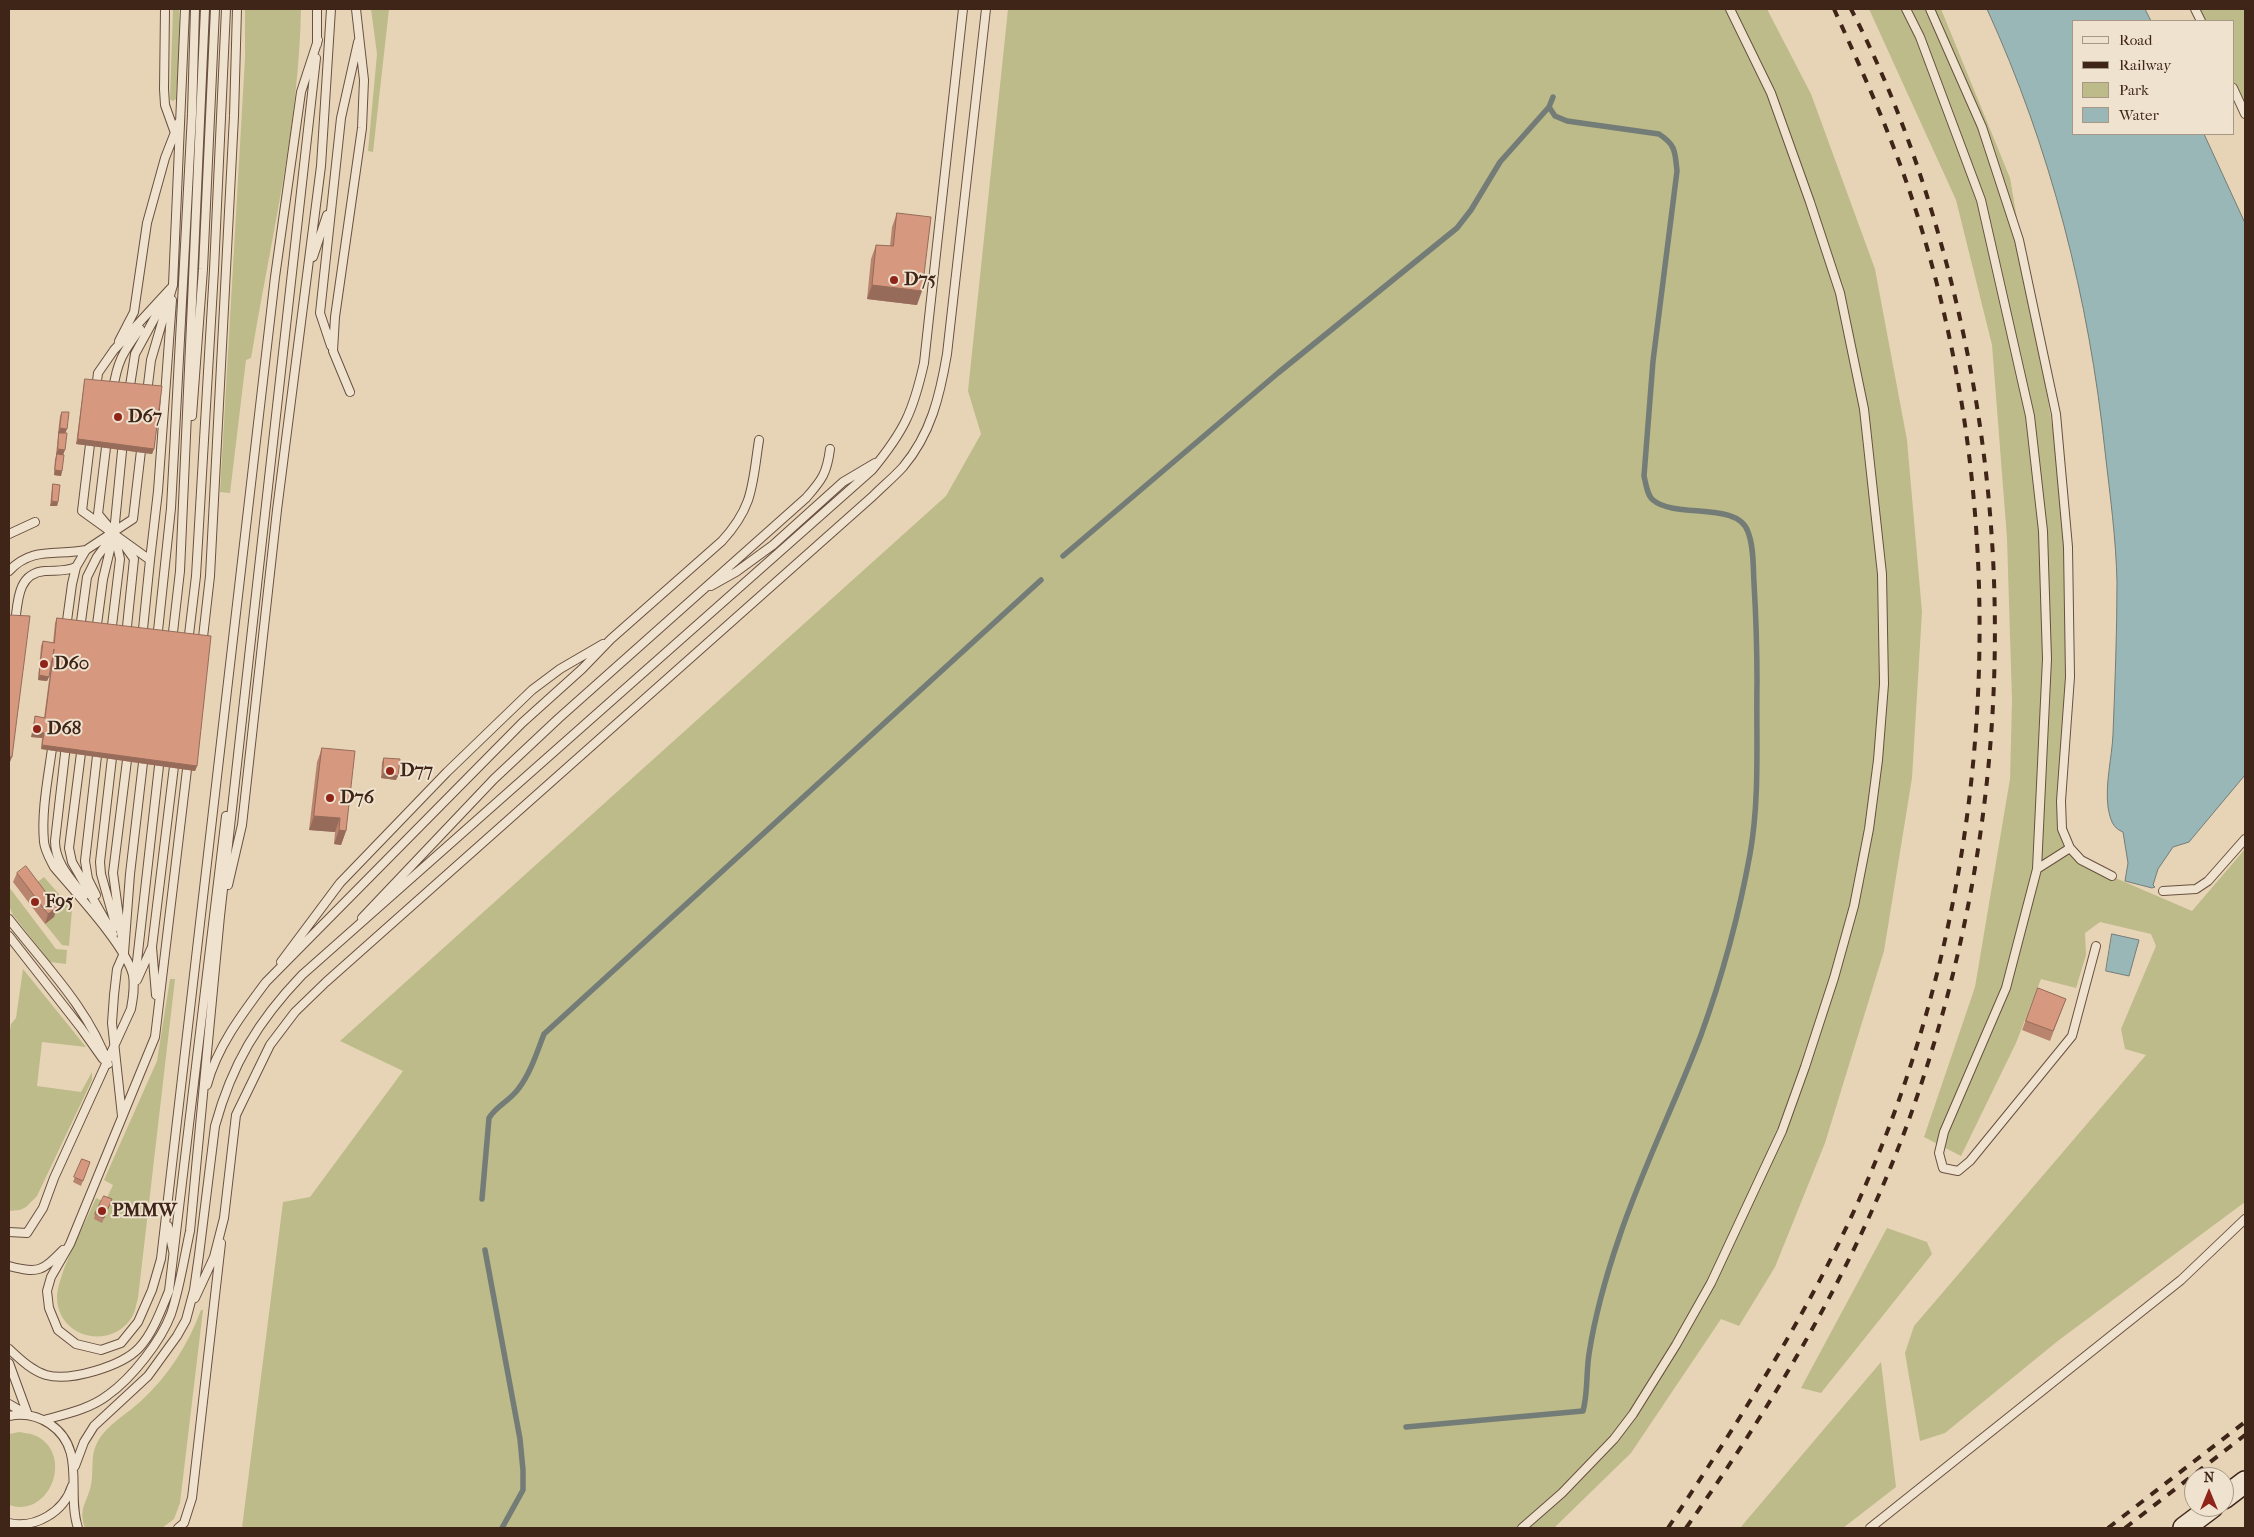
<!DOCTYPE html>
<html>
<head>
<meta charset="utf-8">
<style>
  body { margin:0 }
  #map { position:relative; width:2254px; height:1537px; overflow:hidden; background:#e7d4b6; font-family:"IM FELL French Canon",serif }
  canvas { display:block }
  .frame { position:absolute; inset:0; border:10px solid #3f2418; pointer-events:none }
  .legend { position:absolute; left:2072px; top:20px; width:162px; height:115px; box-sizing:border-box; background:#efe3d0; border:1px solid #a99786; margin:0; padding:6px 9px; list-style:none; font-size:15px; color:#3f2418 }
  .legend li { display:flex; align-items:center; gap:10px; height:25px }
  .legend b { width:25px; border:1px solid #a99786 }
  .north { position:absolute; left:2184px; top:1467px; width:50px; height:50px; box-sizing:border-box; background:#efe3d0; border:1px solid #a99786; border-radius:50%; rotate:0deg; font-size:14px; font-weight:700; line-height:20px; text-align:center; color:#3f2418 }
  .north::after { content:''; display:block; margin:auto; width:18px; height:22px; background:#8f2418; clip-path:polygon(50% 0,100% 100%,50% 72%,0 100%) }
</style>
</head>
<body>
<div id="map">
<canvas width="2254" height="1537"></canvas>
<div class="frame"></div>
<ul class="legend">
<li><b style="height:6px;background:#efe3d0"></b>Road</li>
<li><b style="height:6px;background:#3f2418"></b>Railway</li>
<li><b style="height:14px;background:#bdbb89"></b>Park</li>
<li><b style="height:14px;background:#98b7b6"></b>Water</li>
</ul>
<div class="north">N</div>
</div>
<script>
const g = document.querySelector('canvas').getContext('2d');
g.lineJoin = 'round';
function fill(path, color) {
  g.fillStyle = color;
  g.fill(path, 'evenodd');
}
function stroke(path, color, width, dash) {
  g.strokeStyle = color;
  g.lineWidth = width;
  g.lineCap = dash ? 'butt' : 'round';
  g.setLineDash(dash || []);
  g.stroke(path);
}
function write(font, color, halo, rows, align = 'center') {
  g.font = font + ' "IM FELL French Canon",serif';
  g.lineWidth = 4;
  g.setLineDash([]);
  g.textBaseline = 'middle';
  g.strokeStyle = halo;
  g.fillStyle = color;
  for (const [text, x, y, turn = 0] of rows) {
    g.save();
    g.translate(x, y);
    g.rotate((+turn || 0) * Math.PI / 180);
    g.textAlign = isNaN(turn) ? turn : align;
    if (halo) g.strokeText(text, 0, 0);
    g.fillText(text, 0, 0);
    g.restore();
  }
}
fill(new Path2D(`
  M173,9h6l1,25 -4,65 -3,2 -3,-2z
  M245,9h56c-2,113 -29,226 -48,338l-2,11 -5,2 -16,133 -10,-1 25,-434z
  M371,9h18l-16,143 -5,-1 9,-97z
  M1008,9h759l44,85 64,175 32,171 15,172 -10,166 -28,173 -59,192 -50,124 -36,59 -18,-7 -90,134 -77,75h-1312l41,-326 27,-5 93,-126 -63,-30 606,-545 35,-62 -13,-43z
  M1869,9h72l69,169 51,299 7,120 -3,235 18,32 109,47 53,-62v353l-186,138 -114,93 -25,8 -15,-88 9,-27 232,-271 -21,-6 -4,-20 35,-83 -5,-12 -51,-12 -15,11 1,22 -10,33 -35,-9 -25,64 -55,113 -37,-19 51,-150 35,-208 2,-78 -5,-163 -15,-193 -36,-145z
  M2192,9h53v111l-12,-26v-73h-35z
  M44,877l28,32 -3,37 -7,-1 -17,-21 9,-7 -23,-30z
  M9,887l47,62 11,1 -1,14 -16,-2 -37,-47 -4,-9z
  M23,969l63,78 -44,-5 -5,44 44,6 11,-20v8l-55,116 -11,11 -6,3 -11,1v-175l2,-12 5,-6z
  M170,979h5l-37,319c-2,7 -3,16 -8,22 -22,30 -72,17 -73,-22 0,-24 29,-76 39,-100l9,4 8,-17 -9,-5 53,-119z
  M1887,1228l40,14 5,12 -111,139 -20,-5z
  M201,1310h2l-23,193 -6,16 -12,9h-77c-7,-20 2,-25 6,-43 3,-14 -1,-29 6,-42 9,-18 29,-28 44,-42 27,-25 47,-56 60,-91z
  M1881,1362l15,125 -53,41h-103z
  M19,1432c4,1 10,1 15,3 41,17 17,84 -25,70v-71z`), '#bdbb89');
const water = new Path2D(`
  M1987,9h158l6,12h-78v113h131l41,89v552l-56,67 -16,5 -15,22 -5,16 2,2 -3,1 -27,-7 3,-18 -5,-31c-11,-4 -13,-14 -15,-25 -3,-24 4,-49 5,-73 2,-51 4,-101 4,-152 -1,-44 -7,-87 -12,-131 -16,-152 -54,-302 -118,-442z
  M2112,934l27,6 -10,36 -23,-5z`);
fill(water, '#98b7b6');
stroke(water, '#747c77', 1);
stroke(new Path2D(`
  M1063,556l215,-183 179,-145 14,-18 29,-48 49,-55 4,-10
  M482,1199l7,-81c8,-13 21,-17 30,-30 12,-16 18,-36 25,-54l497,-454
  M485,1250l35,189 3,31v20l-21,38
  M1406,1427l177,-16c5,-18 3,-38 6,-57 6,-39 17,-78 30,-116 23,-69 56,-134 82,-203 21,-58 38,-120 49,-181 10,-56 6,-115 7,-172 0,-33 -1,-65 -3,-99 -1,-16 0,-36 -6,-51 -10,-31 -73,-13 -95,-32 -6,-5 -7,-16 -9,-24l9,-115 24,-190c-2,-19 -1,-26 -18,-37l-92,-13 -12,-5 -6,-9`), '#747c77', 5.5);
const lane = new Path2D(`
  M165,9l-1,80 1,16 10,28
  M317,9v35
  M1906,9l14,28 61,163 49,216 13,115 4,128 -10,210 33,-21
  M1930,9l52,118 37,113 37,174 12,133 2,130 -9,124 1,28 8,19 11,12 31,16
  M2195,9l6,12
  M2233,88l12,26
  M313,257l14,-42
  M119,341l15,-29 13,-89 18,-65 14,-36
  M331,346l-11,-33 21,-195 17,-76
  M96,389l2,-16 16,-23 57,-62
  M113,390c4,-28 10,-38 27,-61
  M129,392l6,-38 30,-55
  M350,392l-17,-41 2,-34 27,-189 2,-48 -8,-71
  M147,393l4,-33 22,-75 12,-276
  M192,416l11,-147 12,-260
  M91,436l-9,75 68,49 -8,79
  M107,439l-9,75 10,12
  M9,534l26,-12
  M122,542l12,17 -8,77
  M150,560l8,-69 14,-191
  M9,571c23,-25 48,-15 77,-21
  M711,586l25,-14 37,-27 70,-63 32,-19
  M15,623c3,-21 2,-50 30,-52 11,-1 20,1 31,-4
  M66,628l6,-44 4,-17 10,-17 47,-31 9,-77
  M80,629l7,-52 10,-20 14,-19
  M96,632l7,-53 11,-46 9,-92
  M111,634l9,-75 -5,-23
  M157,640l14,-132 21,-394 3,-105
  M172,641l8,-70 25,-562
  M188,643l8,-67 18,-306 12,-261
  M202,646l8,-70 24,-460 3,-107
  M66,745l-11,96c0,22 16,38 29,55
  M82,745l-13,103 3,14 41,72
  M113,749l-13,113 1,12 15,53
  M188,761l-33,276 -85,207 -19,33 -4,14 2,17 9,22 18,14 25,6 20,-7 17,-21 14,-32 9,-31 114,-982 26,-185 17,-52
  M2037,869l-31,119 -62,144 -5,21 4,15 15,3 12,-10 102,-125 24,-90
  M228,885l14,-60 35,-315 44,-344 10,-157
  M2163,891l33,-2 12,-8 37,-42
  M96,895l-8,-16 -3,-18 13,-114
  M362,918l132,-139 65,-61 247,-220c16,-18 21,-25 24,-49
  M9,919c35,45 80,90 99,145
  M9,936l72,92 22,31
  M122,939l-9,-66 15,-121
  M281,962l59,-79 107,-111 85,-82 28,-21 43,-25
  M135,979l25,-222
  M137,980l14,-31
  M156,995l-4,-48 23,-189
  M207,1085c10,-38 35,-71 59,-103l256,-259 60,-54 29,-30 111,-98c32,-35 30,-56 37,-101
  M122,1116l-10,-93 2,-28 3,-26 7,-16 6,-79 14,-120
  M168,1226l5,25
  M9,1232l18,1 16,-25 11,-30 77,-169c2,-11 4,-22 2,-34 -7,-29 -58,-83 -79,-108 -4,-8 -9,-16 -10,-25 -3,-33 5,-68 9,-101
  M9,1266c30,8 33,5 54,-16
  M195,1298l19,-41 10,-39 12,-103 34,-70 25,-33 31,-30 547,-486c10,-10 21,-19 30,-29 28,-33 37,-72 44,-113l39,-345
  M9,1349c11,10 22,21 37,26 24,7 76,-9 93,-27 14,-15 22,-38 30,-57l57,-475
  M9,1363l19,52
  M9,1404l17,10
  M9,1416c14,-3 29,0 41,8 37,25 16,68 28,104
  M44,1420c22,-6 46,-11 64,-25 24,-17 53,-54 63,-81 9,-27 13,-56 19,-83l30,-315 96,-858
  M75,1466l9,-24 10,-16 54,-50 29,-40 9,-16 8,-30 5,-35 16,-129c17,-62 43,-105 87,-151l570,-505c32,-39 41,-58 52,-107l39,-354
  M9,1523c26,6 55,-11 63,-37
  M178,1528l6,-5 8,-25 29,-255
  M1522,1528l40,-35 52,-54 19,-25 43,-69 35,-62 71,-152 23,-64 29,-89 20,-72 15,-77 9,-69 6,-76 -2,-110 -18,-165 -24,-116 -30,-91 -39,-109 -41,-84
  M1870,1528l311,-248 64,-61`);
const secondary = new Path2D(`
  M2224,1498l21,-16
  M2184,1528l28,-21`);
stroke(lane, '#695040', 10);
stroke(secondary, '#3f2418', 24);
stroke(lane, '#efe3d0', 8);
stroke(secondary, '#efe3d0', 21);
stroke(new Path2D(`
  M1668,1528c70,-106 139,-212 191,-328 137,-307 159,-668 57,-989 -22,-70 -52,-136 -82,-202
  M1686,1528c88,-125 168,-259 221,-403 102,-281 116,-579 38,-867 -23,-86 -53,-170 -94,-249
  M2108,1528l137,-106
  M2125,1528l120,-93`), '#3f2418', 4, [9, 9]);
fill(new Path2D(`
  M897,213l20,92 -50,-6 4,-40 5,-14 14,1 2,-19z
  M85,379l69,70 -2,5 -76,-10 8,-60z
  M62,412l3,21 -3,38 -1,5 -7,-1 1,-16 2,-5h-1l2,-17 1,-4h-1l2,-17z
  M53,484l5,18 -1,4h-7l2,-17z
  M57,618l140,148 -2,5 -154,-22 1,-11 -11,-1 3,-16 1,-5 9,2 6,-46 -3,9 -9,-1 3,-34 2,-5 10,2 2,-20z
  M322,748l24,83 -5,14 -7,-1 1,-12 -26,-2 8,-68z
  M384,758l12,22 -15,-2 1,-16z
  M17,873l37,44 -9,7 -32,-42z
  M2038,988l28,11 -16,42 -28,-11z
  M82,1159l8,3 -9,24 -8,-4z
  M112,1199l-10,24 -8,-4 1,-5z`), '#b8846d');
fill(new Path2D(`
  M872,285l50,6 -5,14 -50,-6z
  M60,428l7,1 -2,5 -7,-1z
  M78,439l76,10 -2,5 -76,-10z
  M58,449l7,1 -2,5 -7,-1z
  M55,470l7,1 -1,5 -7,-1z
  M52,501l6,1 -1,4h-7z
  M39,675l10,2 -2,4 -9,-1z
  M33,732l11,1 -2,5 -11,-1z
  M42,745l155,21 -2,5 -154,-22z
  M9,757h3l-2,5h-1z
  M383,773l15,3 -2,4 -15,-2z
  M314,816l26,2 -5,14 -26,-2z
  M339,830l7,1 -5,14 -7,-1z
  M57,907l-3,10 -9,7 3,-10z`), '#966b59');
const building = new Path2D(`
  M897,213l34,4 -9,74 -50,-6 4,-40 17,1z
  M85,379l77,7 -8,63 -76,-10z
  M62,412h7l-2,17 -7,-1z
  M59,433h8l-2,17 -7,-1z
  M57,454l7,1 -2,16 -7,-1z
  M53,484l7,1 -2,17 -6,-1z
  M9,615l21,1 -18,141h-3z
  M57,618l154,18 -14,130 -155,-21 2,-12 -11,-1 2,-16 10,2 9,-69 -5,28 -10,-2 4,-34 11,2z
  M322,748l33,3 -9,80 -7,-1 1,-12 -26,-2z
  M384,758l16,1 -2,17 -15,-3z
  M26,866l31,41 -9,7 -31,-41z
  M2038,988l28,11 -13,32 -27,-10z
  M82,1159l8,3 -7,19 -9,-4z
  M104,1196l8,3 -8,19 -9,-4z`);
fill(building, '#d6997f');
stroke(building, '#966b59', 1);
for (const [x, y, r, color] of [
  [894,280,5,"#8f2418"],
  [118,417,5,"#8f2418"],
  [44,664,5,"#8f2418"],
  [37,729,5,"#8f2418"],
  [390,771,5,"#8f2418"],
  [330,798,5,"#8f2418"],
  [35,902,5,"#8f2418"],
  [102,1211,5,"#8f2418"]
]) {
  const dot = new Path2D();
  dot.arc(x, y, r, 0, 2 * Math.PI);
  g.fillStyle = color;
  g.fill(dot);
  stroke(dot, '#efe3d0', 2);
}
write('bold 19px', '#3f2418', '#efe3d0', [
  ["D75",904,280],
  ["D67",128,417],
  ["D60",54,664],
  ["D68",47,729],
  ["D77",400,771],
  ["D76",340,798],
  ["F95",45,902],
  ["PMMW",112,1211]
], 'left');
</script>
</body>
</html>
